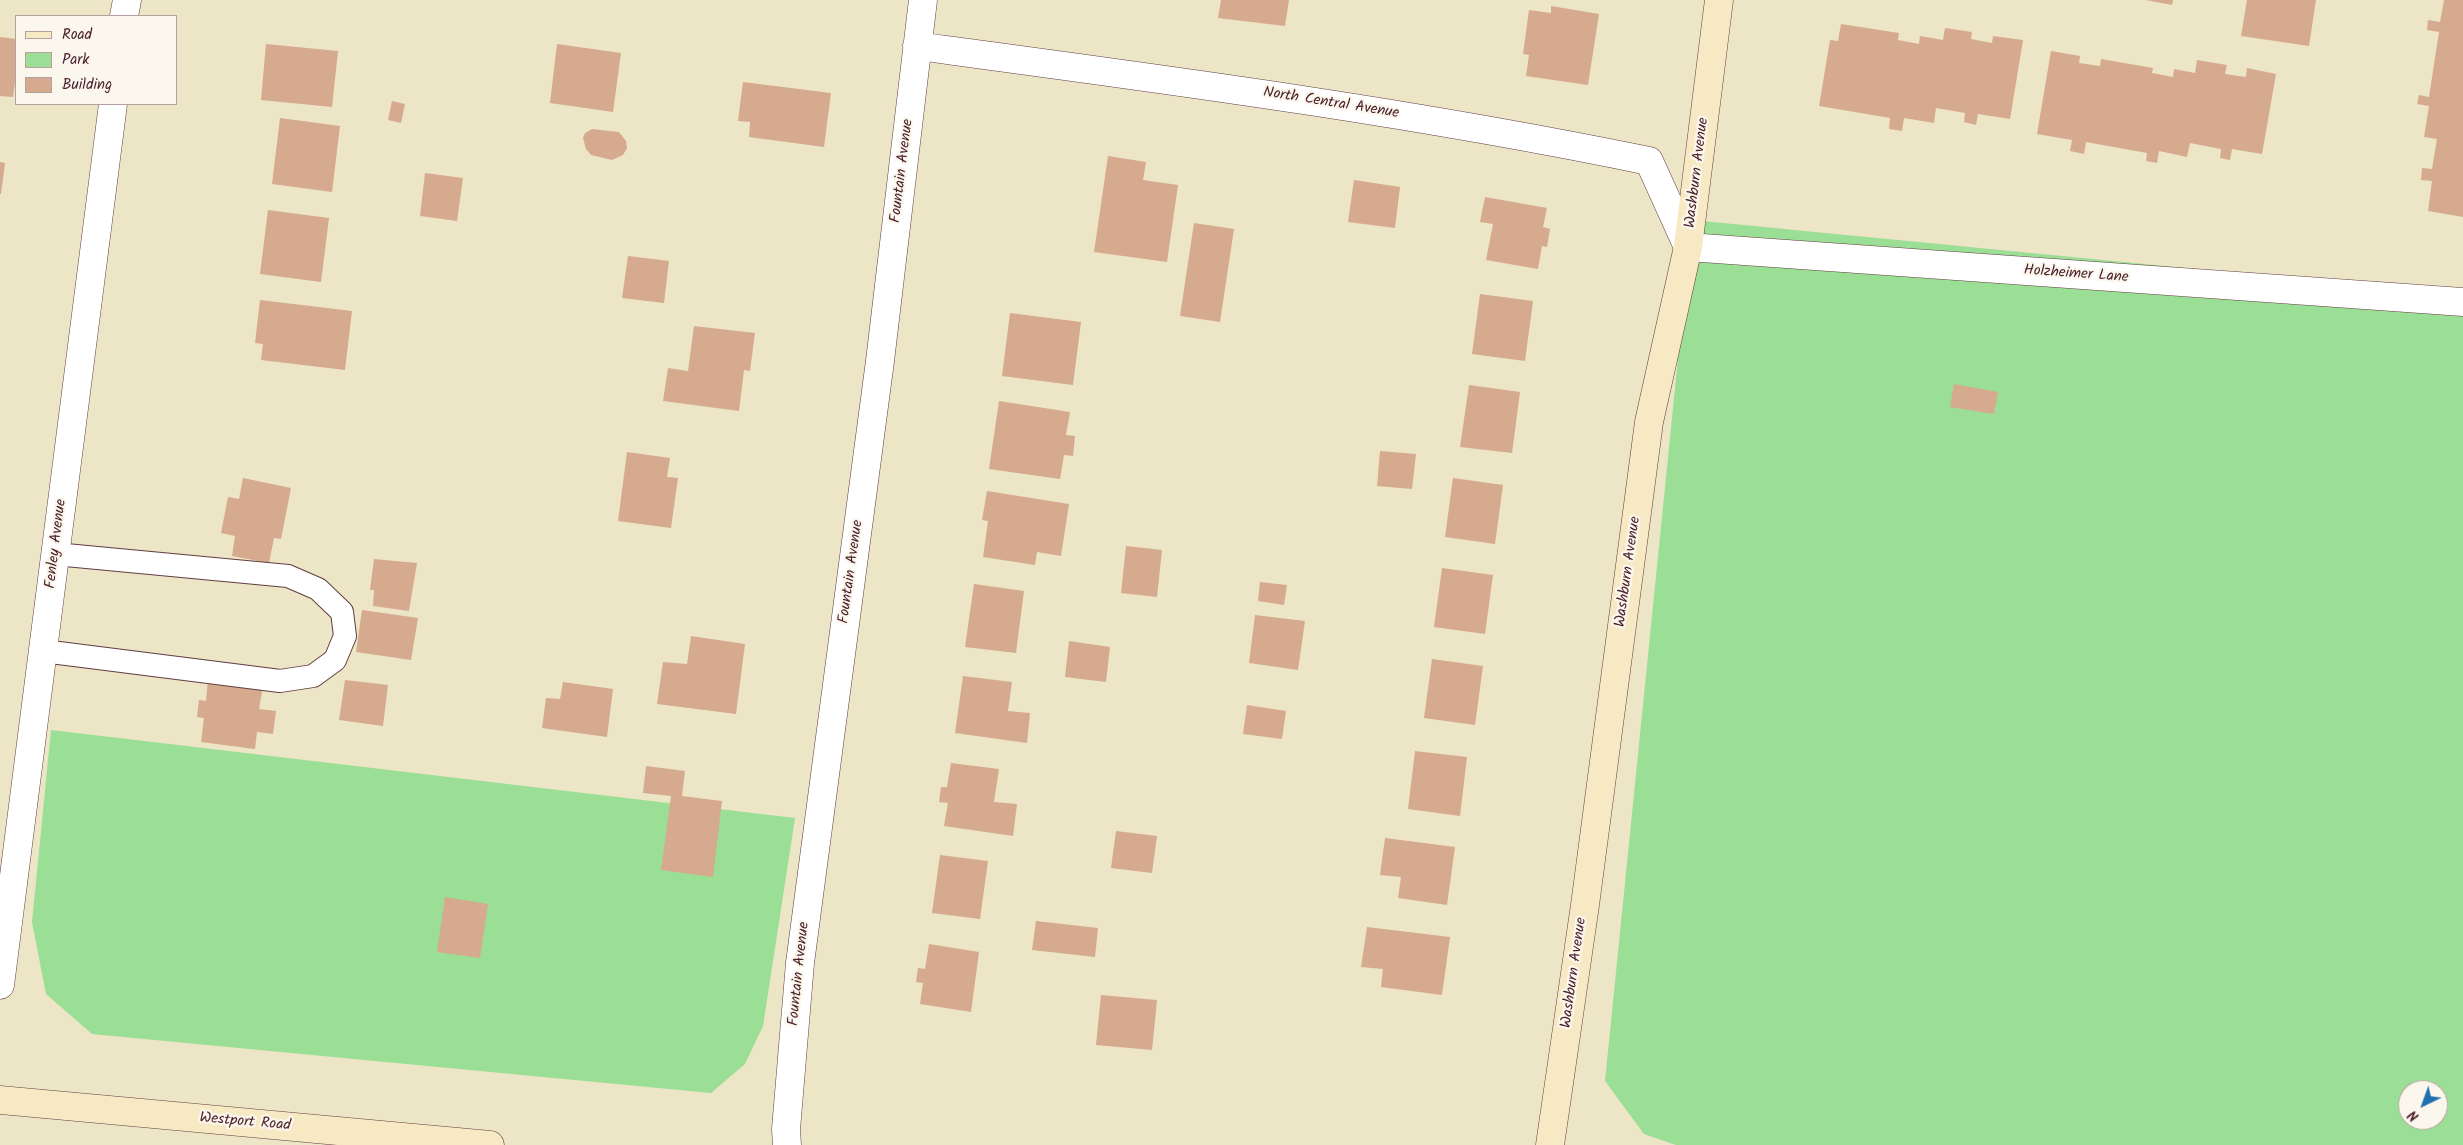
<!DOCTYPE html>
<html>
<head>
<meta charset="utf-8">
<style>
  body { margin:0 }
  #map { position:relative; width:2463px; height:1145px; overflow:hidden; background:#ece5c6; font-family:Kalam,sans-serif }
  canvas { display:block }
  .legend { position:absolute; left:15px; top:15px; width:162px; height:90px; box-sizing:border-box; background:#fbf7ec; border:1px solid #b4a19f; margin:0; padding:6px 9px; list-style:none; font-size:15px; color:#4a1f2b }
  .legend li { display:flex; align-items:center; gap:10px; height:25px }
  .legend b { width:25px; border:1px solid #b4a19f }
  .north { position:absolute; left:2398px; top:1080px; width:50px; height:50px; box-sizing:border-box; background:#fbf7ec; border:1px solid #b4a19f; border-radius:50%; rotate:222deg; font-size:14px; font-weight:700; line-height:20px; text-align:center; color:#4a1f2b }
  .north::after { content:''; display:block; margin:auto; width:18px; height:22px; background:#1f6fb2; clip-path:polygon(50% 0,100% 100%,50% 72%,0 100%) }
</style>
</head>
<body>
<div id="map">
<canvas width="2463" height="1145"></canvas>
<ul class="legend">
<li><b style="height:6px;background:#f7e9c3"></b>Road</li>
<li><b style="height:14px;background:#9bde95"></b>Park</li>
<li><b style="height:14px;background:#d6aa8e"></b>Building</li>
</ul>
<div class="north">N</div>
</div>
<script>
const g = document.querySelector('canvas').getContext('2d');
g.lineJoin = 'round';
function fill(path, color) {
  g.fillStyle = color;
  g.fill(path, 'evenodd');
}
function stroke(path, color, width, dash) {
  g.strokeStyle = color;
  g.lineWidth = width;
  g.lineCap = dash ? 'butt' : 'round';
  g.setLineDash(dash || []);
  g.stroke(path);
}
function write(font, color, halo, rows, align = 'center') {
  g.font = font + ' Kalam,sans-serif';
  g.lineWidth = 4.5;
  g.setLineDash([]);
  g.textBaseline = 'middle';
  g.strokeStyle = halo;
  g.fillStyle = color;
  for (const [text, x, y, turn = 0] of rows) {
    g.save();
    g.translate(x, y);
    g.rotate((+turn || 0) * Math.PI / 180);
    g.textAlign = isNaN(turn) ? turn : align;
    if (halo) g.strokeText(text, 0, 0);
    g.fillText(text, 0, 0);
    g.restore();
  }
}
fill(new Path2D(`
  M1692,220l771,75v850h-787l-32,-11 -39,-53zM2408,1090h30v30h-30z
  M51,730l744,88 -32,208 -18,38 -34,29 -619,-59 -46,-40 -14,-72z`), '#9bde95');
fill(new Path2D(`
  M1221,0h68l-4,26 -67,-8z
  M2146,0h27l-1,5z
  M2247,0h69l-7,46 -68,-10z
  M2444,0h19v217l-35,-6 4,-30 -11,-1 1,-12 10,1 5,-30 -13,-2 5,-31 -12,-2 2,-9 10,2 10,-65 -12,-2 1,-10 12,2z
  M1551,6l48,8 -11,71 -62,-9 3,-21 -6,-1 6,-44 22,3z
  M1841,24l58,9 -1,7 21,4 1,-8 23,4 2,-12 27,4 -1,7 21,4 1,-7 30,4 -13,79 -32,-5 -2,11 -12,-3 1,-9 -29,-5 -2,15 -30,-5 -2,13 -13,-2 1,-11 -71,-12 11,-66 8,1z
  M0,37l16,2v36l-3,22 -13,-1z
  M266,44l72,7 -6,56 -71,-7z
  M557,44l64,9 -8,59 -63,-9z
  M2051,51l29,5 -1,7 21,3 1,-7 52,9 -1,5 21,4 1,-8 21,4 2,-13 30,5 -2,9 21,3 1,-9 29,6 -14,80 -30,-5 -2,11 -10,-2 1,-9 -31,-6 -3,14 -28,-6 -2,12 -11,-2 1,-8 -61,-11 -2,12 -14,-3 2,-11 -35,-6z
  M743,82l88,11 -7,54 -75,-10 1,-15 -12,-1z
  M392,101l13,3 -4,19 -13,-3z
  M280,118l60,8 -8,66 -60,-8z
  M592,129l27,3 7,9 1,7 -4,7 -11,5 -21,-5 -5,-6 -3,-11 2,-5z
  M1108,156l38,6 -3,18 35,5 -11,77 -73,-10z
  M0,162l5,1 -4,31h-1z
  M425,173l38,5 -6,43 -37,-5z
  M1354,180l46,7 -5,41 -47,-6z
  M1485,197l62,11 -4,19 7,2 -3,18 -5,-1 -4,23 -52,-9 7,-36 -13,-2z
  M268,210l61,8 -8,64 -61,-8z
  M1194,223l40,6 -14,93 -40,-6z
  M628,256l41,5 -5,42 -42,-5z
  M1480,294l53,7 -8,60 -53,-7z
  M260,300l92,11 -7,59 -84,-10 2,-16 -8,-1z
  M1010,313l71,9 -8,63 -71,-9z
  M694,326l61,7 -5,38 -6,-1 -5,41 -76,-10 5,-33 20,3z
  M1954,384l44,8 -4,22 -44,-7z
  M1469,385l51,7 -8,61 -52,-6z
  M999,401l71,11 -4,23 9,1 -2,20 -9,-1 -4,24 -71,-10z
  M1380,451l36,3 -4,35 -35,-3z
  M627,452l43,6 -3,19 11,1 -7,50 -53,-7z
  M243,478l48,10 -10,51 -7,-1 -5,25 -37,-7 3,-20 -14,-3 7,-36 11,2z
  M1453,478l50,7 -8,59 -50,-7z
  M987,491l82,13 -8,52 -24,-4 -2,13 -52,-8 5,-36 -6,-1z
  M1126,546l36,4 -5,47 -36,-4z
  M374,559l43,4 -8,48 -36,-5 1,-16h-4z
  M1442,568l51,7 -8,59 -51,-7z
  M1260,582l27,3 -3,20 -26,-4z
  M974,584l50,7 -8,62 -51,-6z
  M362,610l56,8 -7,42 -55,-8z
  M1255,615l50,6 -7,49 -49,-7z
  M691,636l54,8 -9,70 -79,-10 6,-42 24,2z
  M1069,641l41,6 -4,35 -41,-5z
  M1432,659l51,7 -8,59 -51,-7z
  M963,676l49,6 -4,29 22,2 -3,30 -72,-10z
  M208,679l55,7 -4,23 17,2 -3,23 -16,-2 -2,17 -54,-7 3,-24 -7,-1 2,-17 7,1z
  M345,680l43,5 -5,41 -44,-6z
  M563,682l50,7 -6,48 -65,-9 4,-30 14,1z
  M1247,705l39,6 -4,28 -39,-5z
  M1415,751l52,6 -7,59 -52,-7z
  M951,763l48,6 -5,33 23,2 -4,32 -69,-10 4,-23 -9,-1 2,-15h6z
  M646,766l39,5 -3,25 40,5 -9,76 -52,-7 10,-74 -28,-3z
  M1116,831l41,5 -5,37 -41,-5z
  M1385,838l70,9 -8,58 -49,-7 3,-21 -21,-2z
  M940,855l48,6 -8,58 -48,-6z
  M445,897l43,7 -8,54 -43,-6z
  M1036,921l62,7 -3,29 -63,-7z
  M1367,927l83,10 -8,58 -61,-8 2,-18 -22,-2z
  M929,944l50,8 -8,60 -51,-8 3,-21 -7,-1 2,-14 7,1z
  M1101,995l56,5 -5,50 -56,-5z`), '#d6aa8e');
const lane = new Path2D(`
  M43,651l237,30 33,-5 22,-16 10,-24 -3,-24 -24,-23 -30,-13 -233,-22`);
const street = new Path2D(`
  M124,16l3,-16
  M917,46c245,33 490,65 732,115l39,86 775,55
  M0,985l113,-881
  M787,1145l-1,-16 14,-166 80,-602 43,-361`);
const secondary = new Path2D(`
  M0,1100l490,45
  M1550,1145l35,-240 64,-483 39,-175 31,-247`);
stroke(lane, '#623d42', 24);
stroke(street, '#623d42', 29);
stroke(secondary, '#623d42', 29);
stroke(lane, '#fff', 22);
stroke(street, '#fff', 28);
stroke(secondary, '#f7e9c3', 28);
write('15px', '#4a1f2b', '#fbf7ec', [
  ["North Central Avenue",1331,104,9],
  ["Fountain Avenue",903,171,-83],
  ["Washburn Avenue",1698,173,-83],
  ["Holzheimer Lane",2076,275,4],
  ["Fenley Avenue",57,544,-83],
  ["Fountain Avenue",852,572,-82],
  ["Washburn Avenue",1629,572,-82],
  ["Washburn Avenue",1575,973,-82],
  ["Fountain Avenue",800,974,-84],
  ["Westport Road",245,1123,5]
]);
</script>
</body>
</html>
